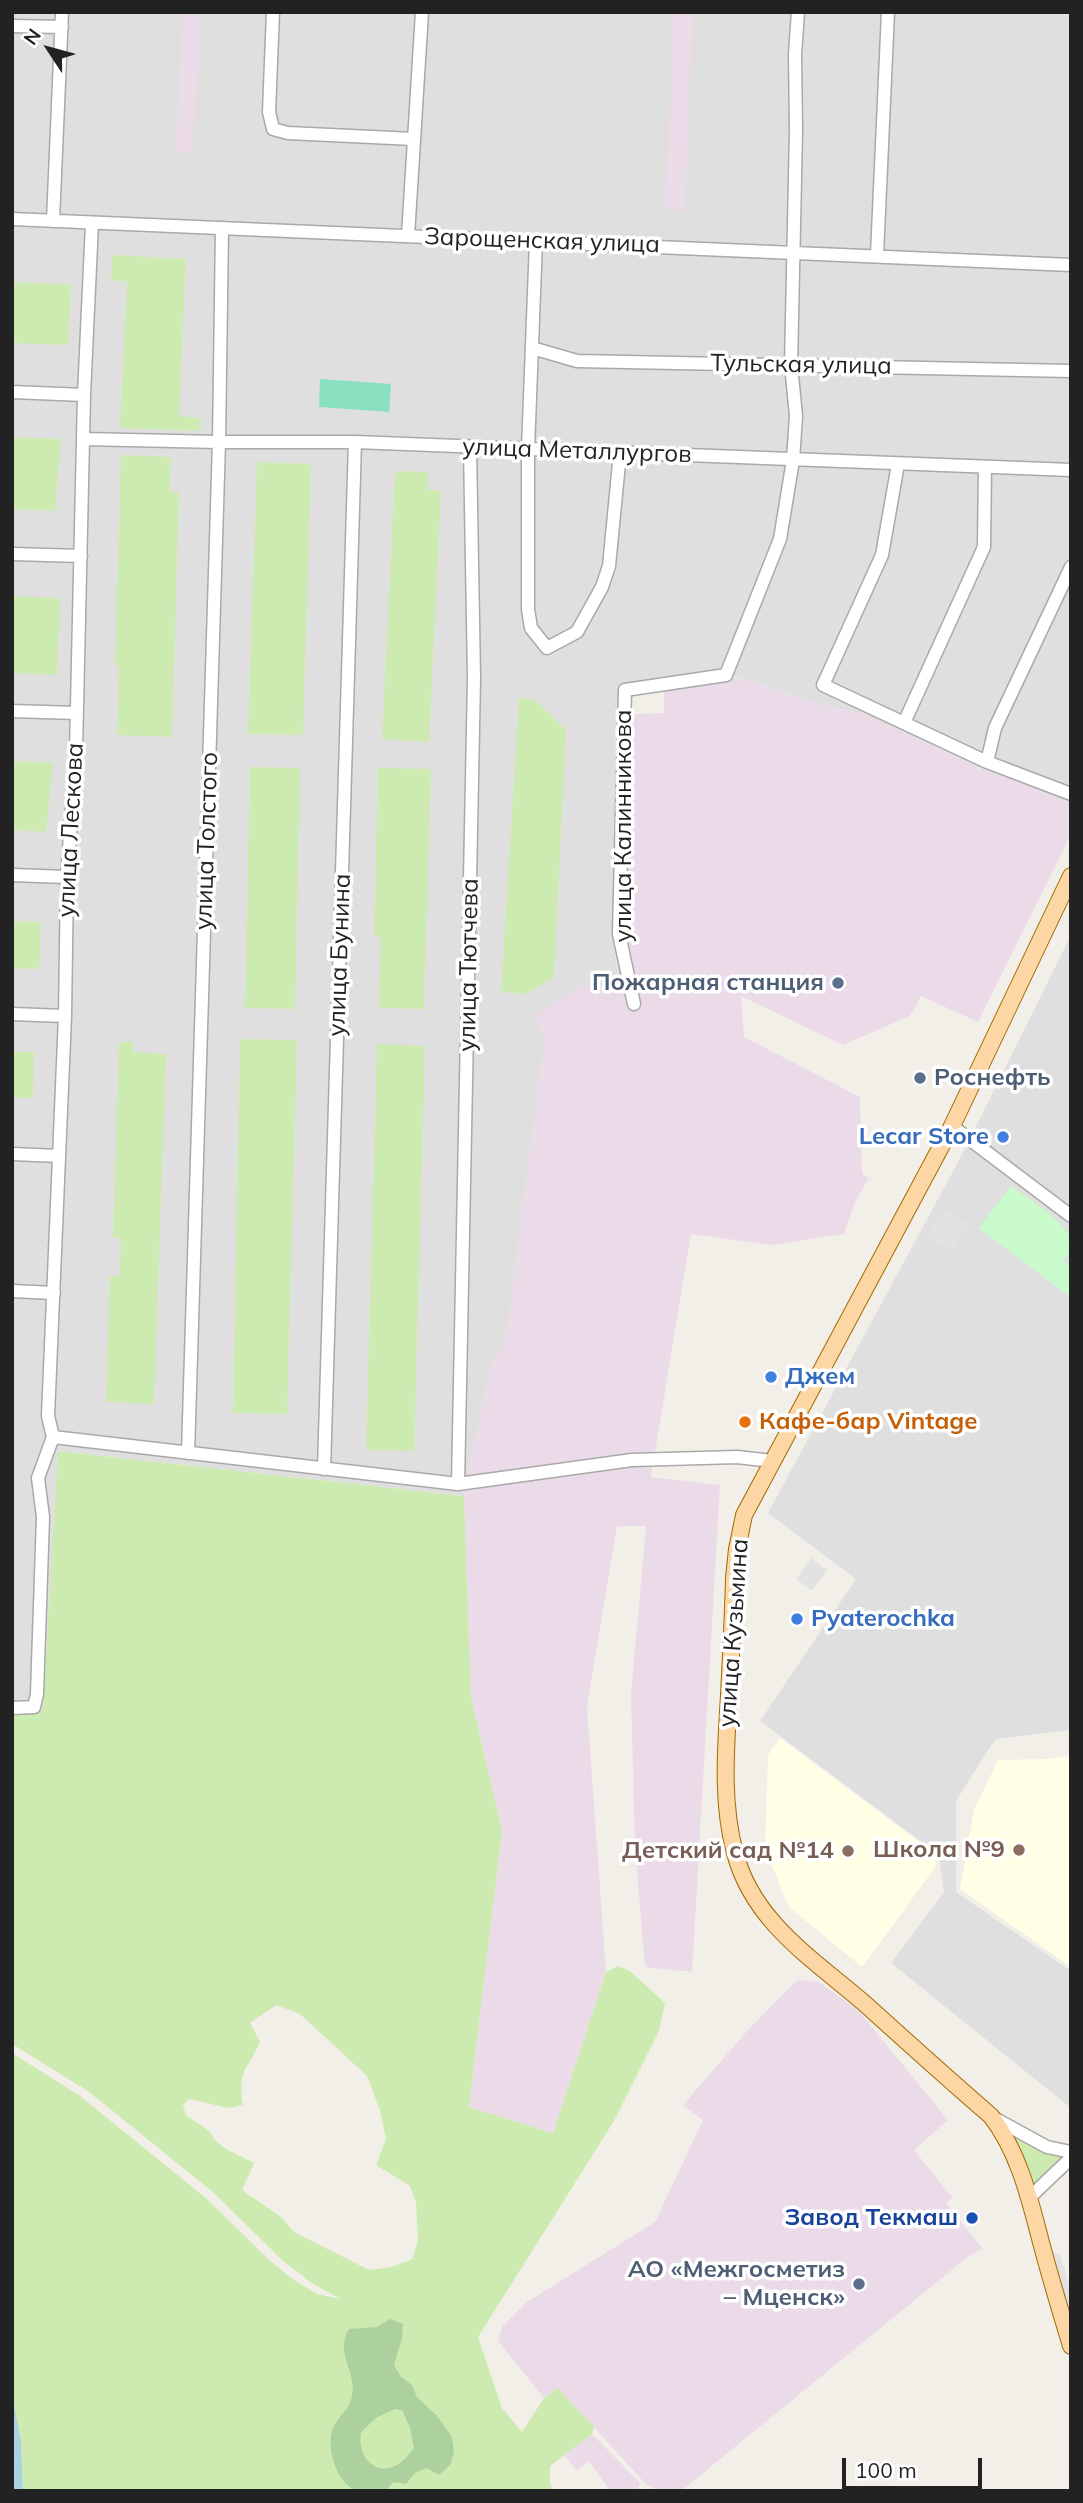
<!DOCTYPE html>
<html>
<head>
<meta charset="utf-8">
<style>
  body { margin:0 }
  #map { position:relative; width:1083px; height:2503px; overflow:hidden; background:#f2efe9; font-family:Mulish,sans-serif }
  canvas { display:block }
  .frame { position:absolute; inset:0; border:14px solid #222; pointer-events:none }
  .north { position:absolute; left:14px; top:14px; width:70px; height:70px; -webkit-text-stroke:5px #fff; paint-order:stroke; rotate:306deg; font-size:19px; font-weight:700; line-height:28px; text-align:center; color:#222 }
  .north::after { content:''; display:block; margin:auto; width:24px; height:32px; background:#222; clip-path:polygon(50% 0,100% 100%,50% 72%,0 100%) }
  .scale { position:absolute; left:842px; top:2458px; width:140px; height:32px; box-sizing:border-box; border:4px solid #222; border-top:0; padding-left:9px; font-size:21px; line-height:24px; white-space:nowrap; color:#222; -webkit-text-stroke:5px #fff; paint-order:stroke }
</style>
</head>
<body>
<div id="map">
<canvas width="1083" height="2503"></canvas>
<div class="frame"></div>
<div class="north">N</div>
<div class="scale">100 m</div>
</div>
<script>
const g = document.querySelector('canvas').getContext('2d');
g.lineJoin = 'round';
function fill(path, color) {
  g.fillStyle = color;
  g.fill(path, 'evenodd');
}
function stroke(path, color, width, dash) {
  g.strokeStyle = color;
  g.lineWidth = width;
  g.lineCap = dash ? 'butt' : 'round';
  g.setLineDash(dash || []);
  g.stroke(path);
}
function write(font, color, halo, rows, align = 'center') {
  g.font = font + ' Mulish,sans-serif';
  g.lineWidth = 7;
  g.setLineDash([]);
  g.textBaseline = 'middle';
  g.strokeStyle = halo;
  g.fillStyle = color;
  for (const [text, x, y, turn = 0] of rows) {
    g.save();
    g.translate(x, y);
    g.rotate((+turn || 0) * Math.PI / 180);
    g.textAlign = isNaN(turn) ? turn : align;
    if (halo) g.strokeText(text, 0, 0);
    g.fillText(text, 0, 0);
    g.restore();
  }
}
fill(new Path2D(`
  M12,12h1059v789l-90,-33 -119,-54 -43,-10 -97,-32 -103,14 -6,245 6,56 -85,29 11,21 -39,304 -16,29 -26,126 -405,-45 -16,259 -31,4z
  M1071,935v795l-74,9 -5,5 -36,57v91l115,79v137l-180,-145 53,-71 -5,-37 -179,-134 96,-142 -88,-66 196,-362z`), '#e0dfdf');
fill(new Path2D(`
  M182,12h18l-7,140 -16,1z
  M673,12h20l-9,200 -18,-3z
  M721,672l98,32 43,10 119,54 90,33v33l-93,188 -57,-26 -11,20 -67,29 -102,-49 3,41 116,60 2,77 7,4 -14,24 -11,32 -73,11 -80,-11 -40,243 69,8 -28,487 -47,-5 -10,-121 -4,-152 15,-168h-29l-30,181 19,265 -53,161 -84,-26 33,-276 -31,-134 -7,-201 26,-126 16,-30 39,-303 -11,-21 49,-31 36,1 -6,-55 5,-216 46,-2v-33z
  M797,1980l22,2 39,28 90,110 -34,30 38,47 -6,6 37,46 -13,6 -289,236h-23l-13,-8 -87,-95 -14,10 -46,-57 4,-14 25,-25 128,-80 48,-102 -20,-15 65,-75z
  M592,2434l48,49 -2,8h-31l2,-2 -20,-28 -12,10 -13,-16z`), '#ebdbe8');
fill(new Path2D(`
  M780,1738l154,115 2,13 -74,101 -73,-60 -24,-58 3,-94z
  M1071,1756v211l-111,-78 14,-79 24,-50 50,-1z`), '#ffffe5');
fill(new Path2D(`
  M112,255l74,4 -7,157 22,2 -1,13 -80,-3 7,-146 -16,-2z
  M12,282l59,3 -3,60 -56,-2z
  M12,437l49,2 -6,72 -43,-2z
  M121,455l50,2 -1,34 9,1 -7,245 -55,-2 2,-69 -4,-1z
  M257,462l54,2 -8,271 -55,-1z
  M395,471l33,1 -1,18 14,1 -12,251 -47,-3z
  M12,596l48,2 -3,77 -45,-2z
  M519,698l16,2 31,30 -12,247 -28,17 -25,-2z
  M12,761l41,2 -7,69 -34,-2z
  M250,767l50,1 -5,241 -50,-1z
  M378,768l53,1 -7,240 -45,-1 2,-71 -7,-1z
  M12,921l29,1 -2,47 -27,-1z
  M240,1039l57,1 -10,374 -54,-1z
  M119,1042h14v10l33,2 -12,350 -48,-2 4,-126h10l1,-38h-8z
  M377,1044l48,2 -11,405 -48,-1z
  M12,1052h22l-1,46h-21z
  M58,1451l406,45 7,201 31,134 -33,276 84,26 53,-161 12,-6 12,5 35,32 -6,28 -45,90 -136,216 24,71 20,24 22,-34 14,-10 36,39 -2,7 -42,32v17l3,8h-530l-2,-50 -9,-48v-340l68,43 127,103 60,59 24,20 26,16 24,5 -28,-15 -31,-24 -68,-67 -126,-102 -76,-47v-330l31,-5zM276,2005l24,9 67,62 13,34 6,29 -10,26 34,21 6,16 2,39 -6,18 -20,8 -23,3 -75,-38 -13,-15 -39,-27 12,-27 -28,-14 -10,-8 -7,-10 -23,-16 -3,-10 7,-6 38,9 15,-3c-6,-35 4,-34 17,-63l-10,-19z
  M1015,2137l41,19 8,1 -30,27h-4z`), '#cdebb0');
fill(new Path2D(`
  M390,2319l13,5 -1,14 -8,27 7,12 11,8 5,12 20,19 15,21 2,15 -4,13 -11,10 -12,-7 -12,5 -9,11 -13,-2 -7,9c-9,0 -19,1 -27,0 -22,-4 -34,-45 -26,-63 5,-12 17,-19 19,-32 5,-26 -18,-42 -3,-67l28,-2zM395,2409l7,1 8,18 4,20c-5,7 -13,16 -21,19 -22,8 -36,-15 -32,-35l15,-14z`), '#add19e');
fill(new Path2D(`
  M1011,1186c15,11 56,36 60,55 2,8 -3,13 -8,20l8,5v32l-92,-70z`), '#c8facc');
fill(new Path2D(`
  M320,379l71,5 -2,28 -70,-5z`), '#88e0be');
fill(new Path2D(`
  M947,1208l23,18 -20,26 -23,-18z
  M811,1558l16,12 -15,21 -16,-12z
  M1051,2252l9,2 11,37v30z`), '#e2e2e2');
fill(new Path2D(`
  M12,2393l9,48 2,50h-11z`), '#aad3df');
const minor = new Path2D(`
  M273,12l-4,100 4,17 15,4 126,6
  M12,26l50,1
  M12,219l1059,46
  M53,221l9,-209
  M408,236l14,-224
  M536,241l-8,208v160l3,19 16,20 30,-16 25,-45 7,-21 11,-113
  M877,255l11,-243
  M532,348l45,13 494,10
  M12,392l72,3
  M84,439l135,3h136l716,28
  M898,464l-16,91 -59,130 164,77 84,32
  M12,554l69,2
  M12,711l64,2
  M904,723l80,-176 1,-80
  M987,762l8,-34 76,-161
  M12,875l55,2
  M634,1004l-15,-70 6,-244 101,-15 54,-136 13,-79 3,-44 -5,-51 5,-235 -1,-76 3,-42
  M12,1014l53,2
  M952,1126l119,90
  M12,1154l47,2
  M12,1291l42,2
  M53,1437l-5,-21 17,-400 2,-139 9,-126 8,-356 8,-172
  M53,1437l405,47 174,-24 105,-3 35,4
  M188,1453l31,-1011 3,-214
  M324,1469l31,-1027
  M458,1484l16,-806 -4,-231
  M12,1708l22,-1 3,-13 6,-177 -5,-39 15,-41
  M994,2118l53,29 24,5
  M1029,2198l42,-40`);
const major = new Path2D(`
  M1071,876l-119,250 -208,389 -7,34 -3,29c-1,39 -3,78 -5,117 -3,52 -8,107 6,158 18,69 78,106 129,150 42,38 84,76 127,113 29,38 39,85 51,130 9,34 19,67 29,100`);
stroke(minor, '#a9a9a9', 15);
stroke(major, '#a06b00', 18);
stroke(minor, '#fff', 12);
stroke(major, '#fcd6a4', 16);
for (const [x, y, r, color] of [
  [838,983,7,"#5c6f8a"],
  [920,1078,7,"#5c6f8a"],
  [1003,1137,7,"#3f7fe0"],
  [771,1377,7,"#3f7fe0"],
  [745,1422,7,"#e8710a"],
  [797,1619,7,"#3f7fe0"],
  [1019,1850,7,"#8d6e63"],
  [848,1851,7,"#8d6e63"],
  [972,2218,7,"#1a4fb4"],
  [859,2284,7,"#5c6f8a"]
]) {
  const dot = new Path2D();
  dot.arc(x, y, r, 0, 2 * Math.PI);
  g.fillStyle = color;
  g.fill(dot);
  stroke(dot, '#fff', 2.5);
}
write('24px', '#222', '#fff', [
  ["Зарощенская улица",542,241,2],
  ["Тульская улица",801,365,1],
  ["улица Металлургов",577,451,2],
  ["улица Калинникова",624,826,-90],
  ["улица Лескова",71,830,-87],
  ["улица Толстого",207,841,-88],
  ["улица Бунина",340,955,-88],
  ["улица Тютчева",469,965,-89],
  ["улица Кузьмина",734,1633,-86]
]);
write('bold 24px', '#4e5e75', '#fff', [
  ["Пожарная станция",824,983],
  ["Роснефть",934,1078,"left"],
  ["АО «Межгосметиз",845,2270],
  ["– Мценск»",845,2298]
], 'right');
write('bold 24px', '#366cbe', '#fff', [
  ["Lecar Store",989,1137,"right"],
  ["Джем",785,1377],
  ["Pyaterochka",811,1619]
], 'left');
write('bold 24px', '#c56008', '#fff', [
  ["Кафе-бар Vintage",759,1422]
], 'left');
write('bold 24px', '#785e54', '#fff', [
  ["Школа №9",1005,1850],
  ["Детский сад №14",834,1851]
], 'right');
write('bold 24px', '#164399', '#fff', [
  ["Завод Текмаш",958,2218]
], 'right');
</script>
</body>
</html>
